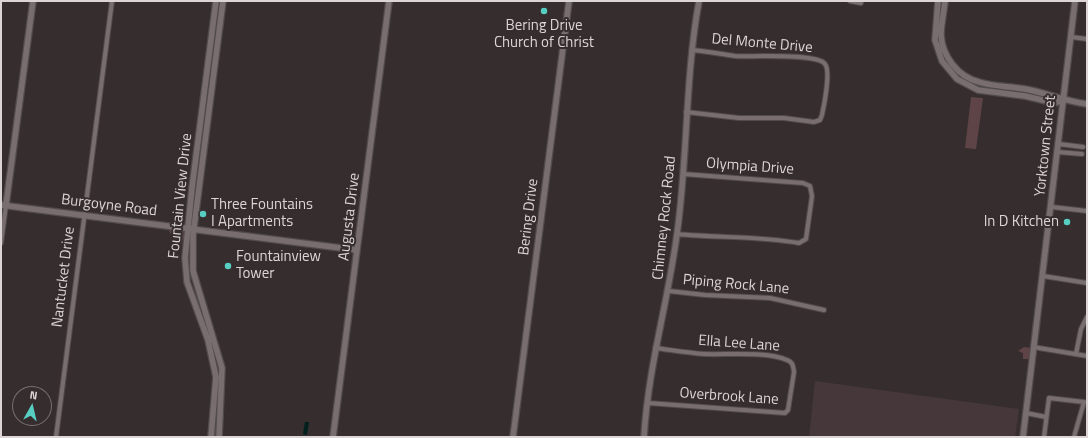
<!DOCTYPE html>
<html>
<head>
<meta charset="utf-8">
<style>
  body { margin:0 }
  #map { position:relative; width:1088px; height:438px; overflow:hidden; background:#362d2e; font-family:"Titillium Web",sans-serif }
  canvas { display:block }
  .frame { position:absolute; inset:0; border:2px solid #dbd5d6; pointer-events:none }
  .north { position:absolute; left:12px; top:386px; width:40px; height:40px; box-sizing:border-box; background:#362d2e; border:1px solid #787071; border-radius:50%; rotate:8deg; font-size:11px; font-weight:700; line-height:16px; text-align:center; color:#dbd5d6 }
  .north::after { content:''; display:block; margin:auto; width:14px; height:18px; background:#57cec2; clip-path:polygon(50% 0,100% 100%,50% 72%,0 100%) }
</style>
</head>
<body>
<div id="map">
<canvas width="1088" height="438"></canvas>
<div class="frame"></div>
<div class="north">N</div>
</div>
<script>
const g = document.querySelector('canvas').getContext('2d');
g.lineJoin = 'round';
function fill(path, color) {
  g.fillStyle = color;
  g.fill(path, 'evenodd');
}
function stroke(path, color, width, dash) {
  g.strokeStyle = color;
  g.lineWidth = width;
  g.lineCap = dash ? 'butt' : 'round';
  g.setLineDash(dash || []);
  g.stroke(path);
}
function write(font, color, halo, rows, align = 'center') {
  g.font = font + ' "Titillium Web",sans-serif';
  g.lineWidth = 4;
  g.setLineDash([]);
  g.textBaseline = 'middle';
  g.strokeStyle = halo;
  g.fillStyle = color;
  for (const [text, x, y, turn = 0] of rows) {
    g.save();
    g.translate(x, y);
    g.rotate((+turn || 0) * Math.PI / 180);
    g.textAlign = isNaN(turn) ? turn : align;
    if (halo) g.strokeText(text, 0, 0);
    g.fillText(text, 0, 0);
    g.restore();
  }
}
fill(new Path2D(`
  M815,381l204,28 -4,28h-206z`), '#46383a');
fill(new Path2D(`
  M971,97l12,1 -7,51 -11,-1z
  M170,230l13,2 2,2 -5,13 -11,-16z
  M1024,347l7,1 -1,11h-7v-6l-5,-2z`), '#5f4447');
fill(new Path2D(`
  M305,422h4l-2,13 -4,-1z`), '#00211e');
const street = new Path2D(`
  M850,1l11,2
  M1071,37l16,2
  M686,112l53,6h45l30,4 6,-2 2,-5c2,-9 9,-44 3,-51 -8,-11 -75,-7 -90,-8 -15,-2 -29,-5 -43,-6
  M1059,144l24,3
  M1058,152l24,2
  M1052,207l35,4
  M677,234c41,4 82,2 122,9l7,-4 6,-43 -2,-10 -7,-3 -120,-9
  M1,243l5,-38
  M1043,276l44,7
  M669,291l36,4 65,3 54,12
  M1033,347l54,9
  M1076,354l5,-25 6,-12
  M648,403l137,10 3,-3 6,-38c-1,-6 -1,-10 -7,-12 -19,-9 -61,-5 -83,-6 -16,-1 -33,-4 -49,-6
  M1026,413l20,4
  M56,437l56,-436
  M1044,437l5,-39 35,4 -10,35`);
const secondary = new Path2D(`
  M938,1l-3,39 7,21 15,18 21,11 47,6 30,7 8,-3
  M945,1c-1,11 -4,23 -4,34 1,21 17,42 38,47 15,5 31,4 46,7 21,4 40,12 62,15
  M1,205l356,45
  M6,205l27,-204
  M211,437l5,-60 -8,-37 -21,-58 -2,-24 7,-70 24,-187
  M219,437l3,-69 -29,-97v-36l30,-234
  M333,437l56,-436
  M513,437l56,-436
  M644,437c4,-69 24,-135 33,-203 11,-78 8,-156 22,-233
  M1023,437l52,-436`);
stroke(street, '#524b4c', 6);
stroke(secondary, '#524b4c', 8);
stroke(street, '#786e6f', 4);
stroke(secondary, '#786e6f', 5.5);
for (const [x, y, r, color] of [
  [544,11,4,"#57cec2"],
  [203,214,4,"#57cec2"],
  [1067,222,4,"#57cec2"],
  [228,266,4,"#57cec2"]
]) {
  const dot = new Path2D();
  dot.arc(x, y, r, 0, 2 * Math.PI);
  g.fillStyle = color;
  g.fill(dot);
  stroke(dot, '#362d2e', 1.5);
}
write('15px', '#dbd5d6', '#362d2e', [
  ["Bering Drive",544,26,"center"],
  ["Church of Christ",544,43,"center"],
  ["Three Fountains",211,205],
  ["I Apartments",211,222],
  ["In D Kitchen",1059,222,"right"],
  ["Fountainview",236,257],
  ["Tower",236,274]
], 'left');
write('15px', '#dbd5d6', '#362d2e', [
  ["Del Monte Drive",762,44,5],
  ["Yorktown Street",1046,146,-84],
  ["Olympia Drive",750,167,4],
  ["Fountain View Drive",181,196,-84],
  ["Burgoyne Road",109,206,7],
  ["Augusta Drive",350,217,-83],
  ["Bering Drive",529,217,-83],
  ["Chimney Rock Road",665,218,-84],
  ["Nantucket Drive",64,277,-83],
  ["Piping Rock Lane",736,285,5],
  ["Ella Lee Lane",739,344,4],
  ["Overbrook Lane",729,397,4]
]);
</script>
</body>
</html>
